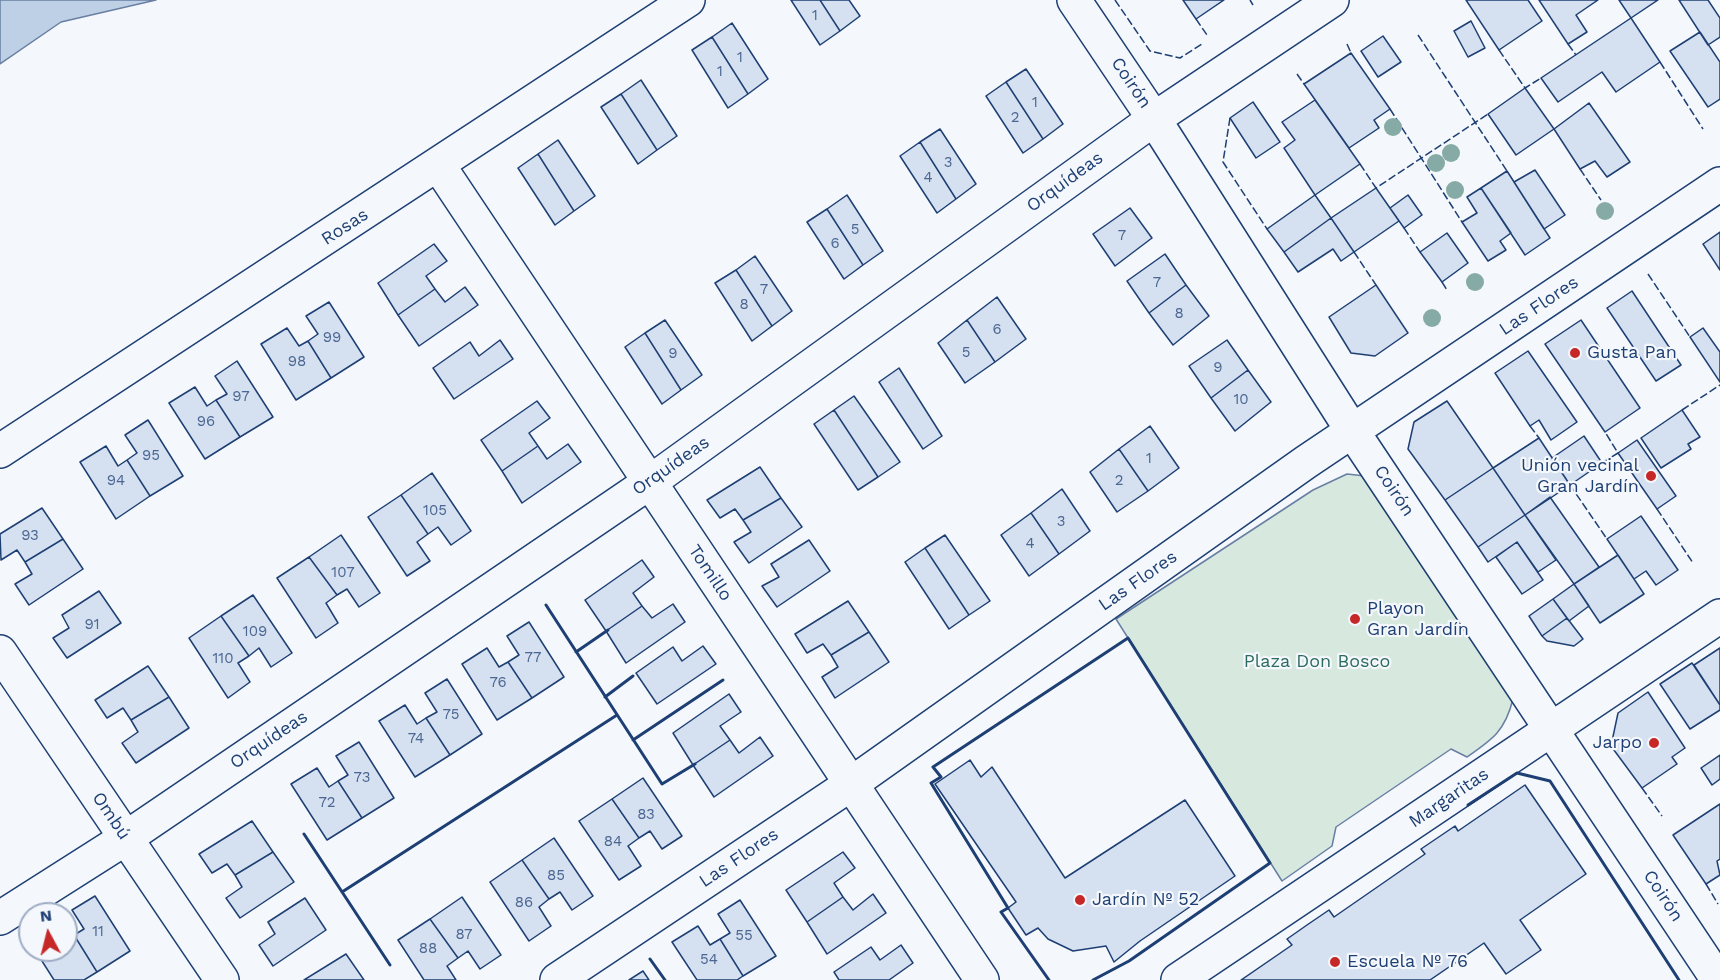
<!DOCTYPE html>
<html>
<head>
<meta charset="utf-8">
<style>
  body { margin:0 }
  #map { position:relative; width:1720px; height:980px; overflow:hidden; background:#f4f7fb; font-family:"Work Sans",sans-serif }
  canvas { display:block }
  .north { position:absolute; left:18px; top:902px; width:60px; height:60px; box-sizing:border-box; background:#f4f7fb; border:2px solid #9eadc5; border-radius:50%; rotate:353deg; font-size:16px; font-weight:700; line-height:24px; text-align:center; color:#1d3f73 }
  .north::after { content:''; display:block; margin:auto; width:21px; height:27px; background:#c62828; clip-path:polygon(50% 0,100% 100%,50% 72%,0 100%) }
</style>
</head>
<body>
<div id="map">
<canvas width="1720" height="980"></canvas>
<div class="north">N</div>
</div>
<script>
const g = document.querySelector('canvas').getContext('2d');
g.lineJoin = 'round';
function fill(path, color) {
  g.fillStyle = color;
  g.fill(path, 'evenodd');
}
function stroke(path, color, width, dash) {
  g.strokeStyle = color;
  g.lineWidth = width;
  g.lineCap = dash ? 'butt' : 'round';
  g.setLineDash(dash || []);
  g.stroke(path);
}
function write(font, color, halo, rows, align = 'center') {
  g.font = font + ' "Work Sans",sans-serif';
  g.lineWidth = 4.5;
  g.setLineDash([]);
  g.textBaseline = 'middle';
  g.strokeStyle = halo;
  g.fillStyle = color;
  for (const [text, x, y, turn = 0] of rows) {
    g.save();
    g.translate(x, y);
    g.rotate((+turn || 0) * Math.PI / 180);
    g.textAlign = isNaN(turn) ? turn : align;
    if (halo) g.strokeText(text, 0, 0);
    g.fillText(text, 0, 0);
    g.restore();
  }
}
const green = new Path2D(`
  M1347,474l18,2 148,223c-8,32 -20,40 -46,58l-16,-8 -115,78 -4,19 -50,35 -166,-262 197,-129z`);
fill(green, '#d7e8df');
stroke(green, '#687fa3', 1.5);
const water = new Path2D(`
  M0,0h156l-95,22 -61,42z`);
fill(water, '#bed0e5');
stroke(water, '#687fa3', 1.5);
const building = new Path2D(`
  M791,0h29l20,31 -20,14z
  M820,0h29l11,16 -20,15z
  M1183,0h41l-28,19z
  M1466,0h62l14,21 -43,29z
  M1539,0h59l-22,15 11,17 -19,12z
  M1619,0h39l-27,18z
  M1679,0h29l12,18v19l-12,8z
  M1631,18l29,44 -44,30 -14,-20 -44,30 -17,-24z
  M1471,21l14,27 -17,9 -14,-26z
  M732,23l36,56 -20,15 -36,-57z
  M1700,32l20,30v37l-12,8 -38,-56z
  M1383,36l18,26 -23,15 -17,-26z
  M712,37l36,57 -20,14 -36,-58z
  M1351,53l39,56 -16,11 5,8 -30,20 -45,-64z
  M1026,69l37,55 -20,15 -37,-57z
  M641,80l36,56 -20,14 -36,-56z
  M1006,82l37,57 -20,14 -37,-57z
  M1525,88l29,41 -38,26 -28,-41z
  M621,94l36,56 -19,14 -37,-57z
  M1315,100l45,64 -45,31 -31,-47 11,-8 -13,-18z
  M1253,102l27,40 -24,16 -26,-40z
  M1589,103l41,59 -23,15 -12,-16 -15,8 -26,-40z
  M940,129l36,55 -20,15 -36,-57z
  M558,140l37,56 -21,15 -36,-57z
  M920,142l36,57 -19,14 -37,-57z
  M538,154l36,57 -19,14 -37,-57z
  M1535,170l30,45 -21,14 -30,-47z
  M1507,171l43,67 -25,17 -44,-67z
  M1376,188l23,33 -45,31 -23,-34z
  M1481,188l30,45 -11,8 6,9 -18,11 -26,-39 15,-9 -10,-16z
  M847,195l36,56 -20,14 -36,-56z
  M1315,195l16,23 -47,34 -17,-23z
  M1408,195l14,20 -18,13 -14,-20z
  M1130,208l22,30 -37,28 -22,-32z
  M827,209l36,56 -19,14 -37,-57z
  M1331,218l23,34 -13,9 -8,-12 -35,23 -14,-20z
  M1720,232v38l-17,-26z
  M1447,233l21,30 -26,19 -22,-30z
  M434,244l13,17 -21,15 9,13 -37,26 -20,-32z
  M1165,254l21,31 -37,28 -22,-32z
  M755,256l37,55 -20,15 -36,-56z
  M736,270l36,56 -20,15 -37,-58z
  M1186,285l23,31 -36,29 -24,-32z
  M1376,285l32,48 -33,23 -24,-3 -22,-36z
  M465,287l13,18 -59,41 -21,-31 37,-26 10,13z
  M1632,291l49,74 -25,16 -49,-73z
  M997,297l29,42 -31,23 -28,-42z
  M329,302l35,55 -33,21 -23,-37 10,-7 -12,-18z
  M665,320l37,55 -21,15 -36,-57z
  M967,320l28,42 -30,21 -27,-40z
  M1581,320l59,88 -35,24 -60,-88z
  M287,328l12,18 9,-5 23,37 -35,22 -35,-56z
  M1703,328l17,24v30l-30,-45z
  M645,333l36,57 -19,14 -37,-57z
  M500,340l13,19 -59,40 -21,-31 37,-26 9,14z
  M1227,340l21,30 -37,28 -22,-32z
  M1528,351l49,71 -26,18 -12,-20 -9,6 -35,-53z
  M237,361l36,56 -33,20 -24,-37 11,-6 -12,-18z
  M899,368l43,68 -19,13 -44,-67z
  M1248,370l23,32 -36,29 -24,-33z
  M195,387l12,19 9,-6 24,37 -35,22 -36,-56z
  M854,396l46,66 -22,15 -44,-67z
  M537,401l13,17 -21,15 9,13 -36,25 -21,-31z
  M1447,401l46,67 -48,32 -37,-51 6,-27z
  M834,410l44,67 -20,13 -44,-66z
  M1682,410l18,27 -12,7 3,5 -30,19 -20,-30z
  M148,420l35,56 -33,20 -23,-36 10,-7 -12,-18z
  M1150,426l29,42 -31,23 -29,-42z
  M1584,436l18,27 -32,22 -18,-27z
  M1539,438l31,47 -45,30 -32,-47z
  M1637,440l39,56 -19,13 -39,-56z
  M568,444l13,18 -59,41 -20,-32 36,-25 9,13z
  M106,446l12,20 9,-6 23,36 -34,23 -36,-57z
  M1119,449l29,42 -31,21 -27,-40z
  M760,467l21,31 -38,22 -8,-11 -15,9 -13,-18z
  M1493,468l32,47 -47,32 -33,-47z
  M432,473l39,58 -20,14 -13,-18 -10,7 -27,-39z
  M1062,489l28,42 -31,23 -28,-41z
  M401,495l27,39 -11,8 13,19 -23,15 -39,-59z
  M1550,497l49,70 -25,17 -49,-69z
  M781,498l21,29 -53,36 -15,-21 17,-10 -8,-12z
  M42,508l21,31 -38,23 -8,-12 -16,10 -1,-26z
  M1031,513l28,41 -30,22 -28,-41z
  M1525,515l31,45 -18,12 -21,-30 -29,20 -10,-15z
  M1641,516l37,54 -22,15 -10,-14 -12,8 -27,-40z
  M341,535l39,58 -21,14 -12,-18 -10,6 -28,-38z
  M945,535l45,66 -21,14 -44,-67z
  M63,539l20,30 -54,36 -14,-21 17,-10 -7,-12z
  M809,540l21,31 -53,36 -15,-21 17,-9 -8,-13z
  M1517,542l26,38 -21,14 -26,-37z
  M925,548l44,67 -20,14 -44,-67z
  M1618,555l26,39 -44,29 -26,-39z
  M309,557l28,38 -11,8 12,20 -22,15 -39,-60z
  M642,560l12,17 -21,16 9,13 -36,25 -21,-31z
  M1574,584l15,22 -20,15 -16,-22z
  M99,591l22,32 -54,35 -14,-20 16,-10 -7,-13z
  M253,595l39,58 -21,14 -12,-19 -10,8 -28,-40z
  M1553,599l14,19 -25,18 -13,-20z
  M848,601l21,31 -38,23 -8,-11 -16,9 -12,-19z
  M673,604l12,18 -59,41 -20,-32 36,-25 10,12z
  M221,616l28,40 -11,7 12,19 -22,16 -39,-60z
  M1567,618l16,21 -9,7 -27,-5 -5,-5z
  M529,622l35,55 -32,21 -24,-36 11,-7 -12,-19z
  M869,632l20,30 -54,36 -13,-21 16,-10 -7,-12z
  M703,646l13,18 -59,40 -21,-31 37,-26 9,14z
  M487,648l12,19 9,-5 24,36 -35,22 -35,-56z
  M1720,648v57l-26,-40z
  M1692,663l28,42v5l-30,19 -30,-45z
  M148,666l21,31 -38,23 -8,-12 -16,10 -12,-18z
  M447,679l35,55 -32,21 -24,-37 11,-6 -12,-19z
  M1648,692l37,56 -13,9 5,7 -35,24 -31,-42 7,-33z
  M729,694l12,18 -21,14 10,14 -37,25 -20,-32z
  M169,697l20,31 -53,35 -14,-20 16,-11 -7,-12z
  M405,705l12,19 9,-6 24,37 -35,22 -36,-56z
  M760,737l13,19 -59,41 -21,-32 37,-25 9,13z
  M359,742l35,56 -32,20 -24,-37 10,-6 -12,-19z
  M1720,755v24l-8,6 -11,-17z
  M970,760l11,17 11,-10 73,111 120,-78 50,76 -95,65 -26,21 -8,-16 -33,5 -25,-12 -10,-11 -12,7 -18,-27 8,-6 -81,-118z
  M317,768l12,19 9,-6 24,37 -35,22 -36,-56z
  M643,778l39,58 -20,13 -12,-18 -11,7 -27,-39z
  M1525,785l61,89 -66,46 21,30 -35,24 -22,-31 -54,37h-189l51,-35 -5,-6 20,-14 22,-15 5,7 91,-63 -4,-5 34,-23 3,5z
  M612,799l27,39 -11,8 13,20 -22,14 -40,-59z
  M1720,804v55l-3,2 3,14 -14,9 -33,-49z
  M252,821l21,31 -38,23 -8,-11 -15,9 -13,-19z
  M554,838l39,58 -21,14 -12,-18 -11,7 -27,-39z
  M273,852l21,30 -54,36 -14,-20 16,-11 -7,-12z
  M843,852l12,16 -21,15 9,14 -36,25 -21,-32z
  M522,860l27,39 -10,8 12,19 -22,15 -39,-59z
  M873,894l13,19 -59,41 -20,-32 36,-25 10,13z
  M95,896l35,55 -33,21 -23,-37 10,-6 -12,-19z
  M462,897l39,58 -21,14 -12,-18 -10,7 -28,-39z
  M305,898l21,32 -53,36 -14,-21 16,-11 -7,-12z
  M740,900l36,56 -33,20 -23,-37 10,-6 -12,-19z
  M430,919l28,39 -11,8 9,14h-32l-26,-40z
  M698,926l12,19 10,-6 23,37 -6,4h-40l-25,-38z
  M74,935l23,37 -13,8h-30l-19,-30h31v-10z
  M901,945l12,18 -24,17h-50l-5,-8 37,-25 9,13z
  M346,954l18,26h-60z
  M643,971l6,9h-20z`);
fill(building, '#d5e0f0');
stroke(building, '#1d3f73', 1.5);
const street = new Path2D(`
  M1074,0l80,119 199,313 365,548
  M439,166l543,814
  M0,451l688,-451
  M0,918l126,-80 524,-356 504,-363 178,-119
  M1178,980l542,-364`);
const secondary = new Path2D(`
  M0,652l222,328
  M557,980l294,-196 455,-322 414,-278`);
stroke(street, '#1d3f73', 36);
stroke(secondary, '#1d3f73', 36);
stroke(street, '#f4f7fb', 33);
stroke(secondary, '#f4f7fb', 33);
stroke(new Path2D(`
  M1115,0l35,51 30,7 22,-14
  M1250,0l3,5
  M1196,19l11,16
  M1418,35l89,136
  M1347,44l4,9
  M1568,44l8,11
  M1499,50l26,38 16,-10
  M1660,62l43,67
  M1297,74l7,10
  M1390,109l72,113
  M1230,118l-7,44 44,67
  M1360,164l16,24 112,-74
  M1580,169l21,31
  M1404,228l16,24
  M1354,252l22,33
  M1648,274l42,63
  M1442,282l5,8
  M1682,410l38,-25
  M1530,426l9,12
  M1602,463l16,-10 -13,-21
  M1570,485l37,54
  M1657,509l36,54
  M1642,788l20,28
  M1706,884l12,20`), '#1d3f73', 1.5, [8, 3]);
stroke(new Path2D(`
  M546,605l116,179 33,-20
  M576,652l32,-22
  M605,697l28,-21
  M633,740l90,-60
  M1468,805l49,-32 33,8 129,199
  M304,834l86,131
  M342,892l275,-177
  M650,959l15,21
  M1049,980l-48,-68 7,-4 -77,-125 10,-6 -8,-10 195,-129 142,225 -141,98 -36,19`), '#1d3f73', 3);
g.fillStyle = '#86aba6';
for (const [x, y] of [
  [1393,127],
  [1451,153],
  [1436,163],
  [1455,190],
  [1605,211],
  [1475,282],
  [1432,318]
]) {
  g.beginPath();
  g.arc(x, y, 9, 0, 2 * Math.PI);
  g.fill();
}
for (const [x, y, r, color] of [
  [1575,353,6,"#c62828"],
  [1651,476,6,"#c62828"],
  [1355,619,6,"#c62828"],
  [1654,743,6,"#c62828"],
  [1080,900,6,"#c62828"],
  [1335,962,6,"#c62828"]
]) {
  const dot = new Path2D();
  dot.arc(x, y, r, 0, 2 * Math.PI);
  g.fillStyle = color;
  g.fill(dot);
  stroke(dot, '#f4f7fb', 2);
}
write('15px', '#4b6792', null, [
  ["1",815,16],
  ["1",740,58],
  ["1",720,72],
  ["1",1035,103],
  ["2",1015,118],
  ["3",948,163],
  ["4",928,178],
  ["5",855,230],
  ["7",1122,236],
  ["6",835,244],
  ["7",1157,283],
  ["7",764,290],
  ["8",744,305],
  ["8",1179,314],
  ["6",997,330],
  ["99",332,338],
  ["5",966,353],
  ["9",673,354],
  ["98",297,362],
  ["9",1218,368],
  ["97",241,397],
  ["10",1241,400],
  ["96",206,422],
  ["95",151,456],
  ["1",1149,459],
  ["94",116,481],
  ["2",1119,481],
  ["105",435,511],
  ["3",1061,522],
  ["93",30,536],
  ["4",1030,544],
  ["107",343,573],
  ["91",92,625],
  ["109",255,632],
  ["77",533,658],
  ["110",223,659],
  ["76",498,683],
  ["75",451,715],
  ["74",416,739],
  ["73",362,778],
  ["72",327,803],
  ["83",646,815],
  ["84",613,842],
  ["85",556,876],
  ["86",524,903],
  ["11",98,932],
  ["87",464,935],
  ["55",744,936],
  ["88",428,949],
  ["54",709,960]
]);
write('18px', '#1d3f73', '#f4f7fb', [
  ["Coirón",1131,83,56],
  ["Orquídeas",1065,182,-36],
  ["Rosas",345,227,-33],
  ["Las Flores",1539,306,-34],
  ["Orquídeas",671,466,-35],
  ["Coirón",1394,491,56],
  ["Tomillo",710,573,56],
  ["Las Flores",1138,581,-35],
  ["Orquídeas",269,740,-34],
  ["Margaritas",1449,798,-34],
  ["Ombú",111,816,56],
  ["Las Flores",739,858,-34],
  ["Coirón",1663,896,57]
]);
write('18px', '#1d3f73', '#f4f7fb', [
  ["Gusta Pan",1587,353],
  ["Unión vecinal",1639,466,"right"],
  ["Gran Jardín",1639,487,"right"],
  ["Playon",1367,609],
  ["Gran Jardín",1367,630],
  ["Jarpo",1642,743,"right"],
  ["Jardín Nº 52",1092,900],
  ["Escuela Nº 76",1347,962]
], 'left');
write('18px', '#2c6c60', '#f4f7fb', [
  ["Plaza Don Bosco",1317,662]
]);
</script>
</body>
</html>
